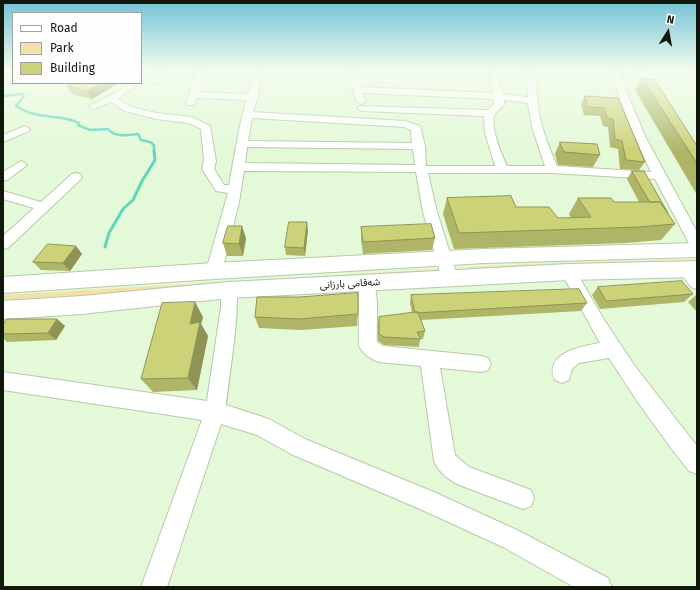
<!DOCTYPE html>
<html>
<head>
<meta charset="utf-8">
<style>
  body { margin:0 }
  #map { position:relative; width:700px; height:590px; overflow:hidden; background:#e4f9d8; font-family:"Fira Sans",sans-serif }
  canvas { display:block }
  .frame { position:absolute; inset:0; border:4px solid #10170b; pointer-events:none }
  .legend { position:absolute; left:12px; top:12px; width:130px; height:72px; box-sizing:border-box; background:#fefefe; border:1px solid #9fa29d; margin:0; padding:5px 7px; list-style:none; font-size:12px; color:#10170b }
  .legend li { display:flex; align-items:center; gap:8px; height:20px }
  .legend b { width:20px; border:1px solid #9fa29d }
  .north { position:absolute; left:648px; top:12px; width:40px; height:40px; -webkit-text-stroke:3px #fefefe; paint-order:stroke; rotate:11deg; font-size:11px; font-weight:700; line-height:16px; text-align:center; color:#10170b }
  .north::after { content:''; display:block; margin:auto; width:14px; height:18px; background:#10170b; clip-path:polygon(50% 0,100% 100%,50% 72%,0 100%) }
</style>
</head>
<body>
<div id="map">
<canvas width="700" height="590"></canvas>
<div class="frame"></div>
<ul class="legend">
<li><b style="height:5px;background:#fff"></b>Road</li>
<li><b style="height:11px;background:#f4e0aa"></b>Park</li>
<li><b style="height:11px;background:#ccd278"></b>Building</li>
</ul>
<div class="north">N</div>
</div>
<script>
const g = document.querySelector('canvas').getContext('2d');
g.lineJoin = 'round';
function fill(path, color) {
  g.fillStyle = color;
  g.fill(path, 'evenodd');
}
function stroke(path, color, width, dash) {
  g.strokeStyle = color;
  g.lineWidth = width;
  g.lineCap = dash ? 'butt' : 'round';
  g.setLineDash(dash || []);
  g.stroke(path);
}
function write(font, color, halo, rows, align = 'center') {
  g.font = font + ' "Fira Sans","Noto Sans Arabic",sans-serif';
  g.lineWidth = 3;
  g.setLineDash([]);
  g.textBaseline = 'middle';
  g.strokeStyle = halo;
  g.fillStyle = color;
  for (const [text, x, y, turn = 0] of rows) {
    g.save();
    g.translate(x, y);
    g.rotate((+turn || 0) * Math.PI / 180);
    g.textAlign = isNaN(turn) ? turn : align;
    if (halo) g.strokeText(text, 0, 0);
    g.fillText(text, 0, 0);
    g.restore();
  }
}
fill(new Path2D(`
  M697,260v5l-229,5 2,-3c76,-4 151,-6 227,-7z
  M441,269l2,4 -440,29v-7z`), '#f4e0aa');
stroke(new Path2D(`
  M3,96l19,-2 2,2 -8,10c23,15 43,7 63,17l-1,2 12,5 18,-1c7,9 20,6 30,5l3,6 9,2 4,3v7`), '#5fd6bc', 2.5);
stroke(new Path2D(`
  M105,247l4,-14 14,-24 10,-9 9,-19 13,-21 -1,-9`), '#5fd6bc', 3);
const minor = new Path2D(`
  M156,70h8l-5,12 -4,3 -4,-3z
  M197,70h8l-6,22 49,2 6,-24h8l-4,27 -5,15 152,9 15,5 5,20 1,20h69l-10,-33 -1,-17 -122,-5 -5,-3 2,-2 129,4 6,-6v-5l-131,-6 3,8 -5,3 -5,-3 -9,-31h8l6,17 132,6 -5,-23h8l7,24 25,3 -2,-17 -4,-10h8c9,15 7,32 10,48 4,17 10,32 17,48l94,6c-16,-33 -30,-67 -40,-102h8l8,23 19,45 51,94v18l-5,-1 -37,-70 -103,-6h-124l9,39 21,67 -3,4 -5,2 -5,-2 -3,-4 -19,-67 -7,-40 -172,-1 -5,31 -17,69 -3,4 -5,2 -5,-2 -3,-4 22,-78 -12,-2 -14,-22 2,-8 -3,-32 -12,-6 -33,-4 -31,-8 -14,-9 -17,7 -5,-3 28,-14 12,-9h10l-21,16 13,8 25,6 36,4 18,9 6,35 -2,8 10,16h5l10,-55 7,-30 -49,-2 -3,7h-6l-2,-2zM504,100l24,3 4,24 13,39h-38c-5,-11 -18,-40 -12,-52 2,-3 6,-6 9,-9zM252,118l152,9 7,3 1,13 -164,-2zM247,147l166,2 2,16 -170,-2z
  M637,70h8l17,28 -2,2h-6z
  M691,70h6v5z
  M25,126l5,3 -1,2 -26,11v-7z
  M21,161l4,2 2,2 -2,2 -18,13 -4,1v-9z
  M76,173l4,1 2,3 -2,3 -72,68 -5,1v-13l31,-28 -31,-9v-8l38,11 31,-28z
  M686,264l5,2 6,6v17l-6,-2 -13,-17 3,-4z
  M569,266l5,2 29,50 31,47 63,81v28l-8,-3 -18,-23 -34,-47 -28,-43 -30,5 -7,6 -3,11 -7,3 -7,-3c-12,-27 27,-34 45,-37l-39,-71 3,-4z
  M366,277l6,2c8,15 4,46 5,63l6,4 99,10 6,2 3,6 -3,6 -6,2 -42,-4 15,87 14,12 62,23 3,8 -3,8 -8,3 -61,-23c-12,-5 -23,-13 -28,-25l-13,-95 -42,-4c-8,-3 -16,-8 -20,-16 0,-11 -1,-62 1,-67z
  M229,284l6,2c7,14 -7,98 -9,119l43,14 36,20 131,54 83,38 89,47 4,9h-38l-71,-40 -83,-38 -129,-55 -34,-19 -36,-11 -54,163h-26l61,-167 -199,-30v-18l204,29 14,-94v-17l2,-4z`);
const highway = new Path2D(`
  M697,243v14l-213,6 -270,16 -211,14v-16l211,-14 270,-14z
  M697,261v16l-128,3 -340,18 -147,16 -79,5v-18l79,-5 147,-14 340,-18z`);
stroke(minor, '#b6caaa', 2);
stroke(highway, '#b6caaa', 2);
fill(minor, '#fff');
fill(highway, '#fff');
fill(new Path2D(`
  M642,78l55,68v49l-62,-105z
  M119,83l-27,16 -20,-5 -5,-8z
  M585,96l33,2 27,64 -6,8 -19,-1 -2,-20 -8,-2 -2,-20 -5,-1 -3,-10 -16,-1 -3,-11z
  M560,142l40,13 -7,12 -35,-2 -3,-11z
  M632,171l36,42 7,11 -14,16 -35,3 -172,6 -11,-35 4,-16 69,9 42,11h13l-2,-4 9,-16 36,4h25l-12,-23z
  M361,227l74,11 -3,12 -69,4 -2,-15z
  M308,230l-3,26 -19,-1 -1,-8z
  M246,238l-3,18h-16l-4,-13z
  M82,254l-12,17 -29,-1 -8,-8z
  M598,287l95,7 -9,8 -84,7 -8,-14z
  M697,294v18l-9,-10z
  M411,295l176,8 -6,8 -160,9 4,11 -2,8h-3l-1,8 -35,-2 -6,-4v-16l1,-8 33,-4 -2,-10z
  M358,314l-1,12 -56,4 -42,-2 -4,-11z
  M203,317l-2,7 7,12 -11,54 -44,2 -12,-13z
  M57,319l8,7 -9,14 -49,2 -4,-4v-13z`), '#afb567');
fill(new Path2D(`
  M102,83h17l-27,16 -4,-8z
  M307,222l1,8 -3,26 -1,-8z
  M242,226l4,12 -3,18 -4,-12z
  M76,246l6,8 -12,17 -7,-8z
  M195,302l8,15 -2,7 7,12 -11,54 -9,-12 2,-54z
  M57,319l8,7 -9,14 -8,-7z`), '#8f9354');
const building = new Path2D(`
  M642,78l13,2 42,66v17z
  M74,83h28l-14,8 -21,-5z
  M585,96l33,2 27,64 -19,-2 -4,-19 -7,-2 -2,-20 -6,-1 -3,-10 -16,-1z
  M560,142l37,2 3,11 -36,-3z
  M632,171h12l24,42 -8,-11h-10z
  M511,196l5,11h33l9,11 33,-1 -13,-19h33l3,4h46l15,22 -36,3 -180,6 -12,-35z
  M289,222h18l-3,26 -19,-1z
  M431,224l4,14 -72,4 -2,-15z
  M228,226h14l-3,18 -16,-1z
  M48,244l28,2 -13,17 -30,-1z
  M682,281l11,13 -87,7 -8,-14z
  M579,289l8,14 -172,10 -4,-18z
  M358,293v21l-59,5 -44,-2 2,-20h42z
  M195,302l-5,22 10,-2 -12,56 -47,1 21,-76z
  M418,312l7,19 -8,1 4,7 -37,-2 -5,-3v-17z
  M7,319h50l-9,14 -45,1v-9z`);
fill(building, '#ccd278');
stroke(building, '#8f9354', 1);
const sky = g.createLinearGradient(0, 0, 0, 152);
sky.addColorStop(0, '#71c2d6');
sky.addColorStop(0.46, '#f3fced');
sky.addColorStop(1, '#f3fced00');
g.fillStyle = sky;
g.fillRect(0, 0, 700, 152);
write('10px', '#10170b', '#fefefe', [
  ["شەقامی بارزانی",350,284,-3]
]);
</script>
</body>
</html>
